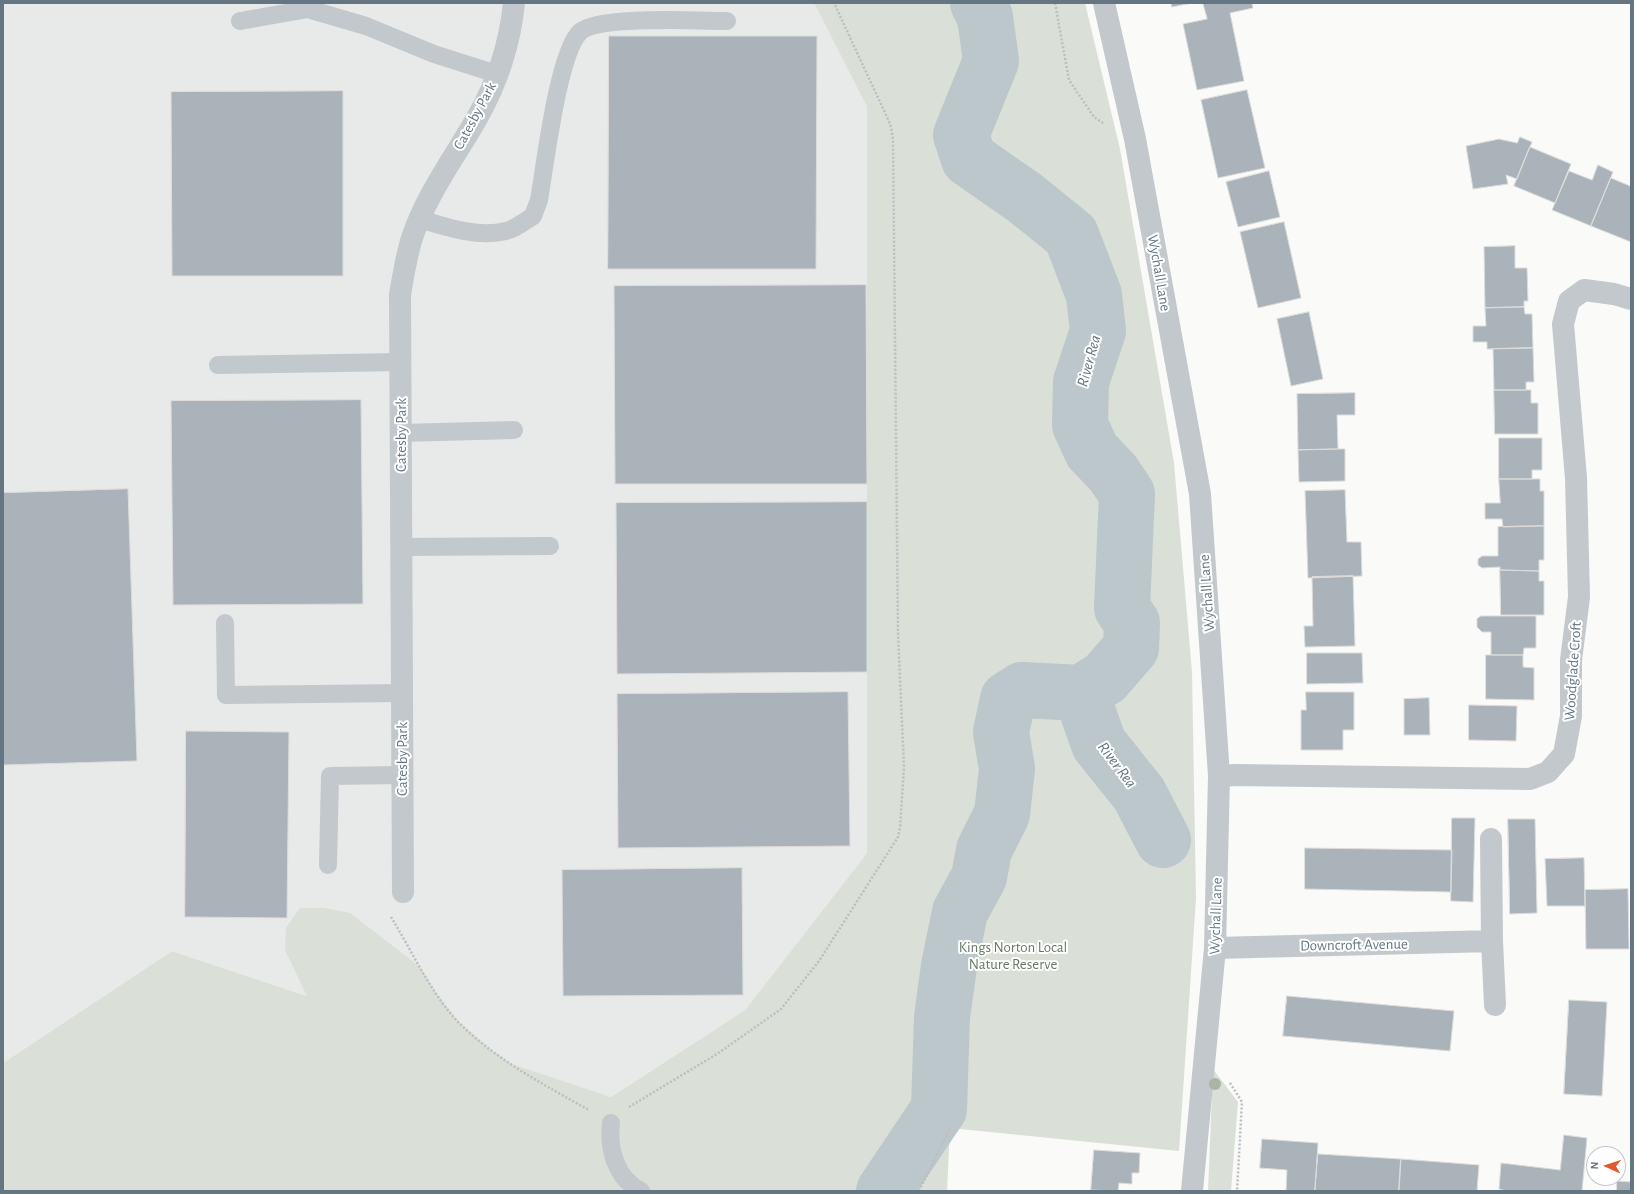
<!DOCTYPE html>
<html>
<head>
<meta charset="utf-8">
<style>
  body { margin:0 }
  #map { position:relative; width:1634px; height:1194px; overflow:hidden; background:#fafaf8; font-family:"Alegreya Sans",sans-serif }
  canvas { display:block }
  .frame { position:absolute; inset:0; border:4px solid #657683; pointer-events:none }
  .north { position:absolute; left:1586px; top:1146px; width:40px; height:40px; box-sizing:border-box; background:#fff; border:1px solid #c1c8cd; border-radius:50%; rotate:273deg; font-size:11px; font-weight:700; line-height:16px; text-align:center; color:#657683 }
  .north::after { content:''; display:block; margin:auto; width:14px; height:18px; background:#e4572e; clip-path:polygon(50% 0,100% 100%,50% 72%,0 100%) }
</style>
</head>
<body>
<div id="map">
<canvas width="1634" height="1194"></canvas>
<div class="frame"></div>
<div class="north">N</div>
</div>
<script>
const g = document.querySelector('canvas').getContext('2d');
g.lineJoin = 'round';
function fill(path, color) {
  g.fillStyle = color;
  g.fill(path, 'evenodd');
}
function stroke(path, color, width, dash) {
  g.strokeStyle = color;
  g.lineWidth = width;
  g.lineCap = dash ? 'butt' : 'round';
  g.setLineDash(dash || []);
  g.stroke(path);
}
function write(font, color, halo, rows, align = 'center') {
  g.font = font + ' "Alegreya Sans",sans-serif';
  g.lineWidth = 4;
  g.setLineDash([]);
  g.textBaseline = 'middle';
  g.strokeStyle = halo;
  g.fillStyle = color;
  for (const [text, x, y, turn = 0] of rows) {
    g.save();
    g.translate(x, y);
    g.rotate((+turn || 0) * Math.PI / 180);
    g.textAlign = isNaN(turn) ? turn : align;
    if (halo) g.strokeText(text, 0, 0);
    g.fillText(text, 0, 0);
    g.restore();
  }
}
fill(new Path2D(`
  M3,3h811l53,104v746l-122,157 -134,87 -439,-146 -169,112z`), '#e8e9e9');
fill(new Path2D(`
  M814,3h271l35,146 54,314 18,209 4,226 -17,253 -229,-23 -3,63h-944v-128l169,-112 135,45 -22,-46 1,-22 14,-20h24l26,5 70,54 17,27 21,27 31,27 23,16 99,33 134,-87 122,-157v-746z
  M1213,1069l25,33 -7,89h-23z`), '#dadfd7');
stroke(new Path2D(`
  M978,3l7,14 6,44 -30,74 8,24 56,39 46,37 23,60 4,36 -17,51 -1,43 12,26 21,22 14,21 -5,114 10,15 -1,25 -26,30 -24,15
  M1081,693l18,51 40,50 24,46
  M884,1191l55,-82 3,-92 7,-51 11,-54 19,-35 5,-27 18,-36 5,-45 -6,-37 7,-33 14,-9 59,3`), '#bbc7cb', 56);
const building = new Path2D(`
  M1171,3h21l-20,4z
  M1203,3h49l1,5 -23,5 14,68 -47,9 -14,-66 24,-5z
  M609,36h208l-1,233h-208z
  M1247,90l18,78 -47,10 -17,-78z
  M343,91v185h-171l-1,-184z
  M1520,137l12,5 -15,37 -11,-4 2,9 -35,5 -7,-43 33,-7 18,4z
  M1530,147l41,17 -16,39 -41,-17z
  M1598,165l15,7 -22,54 -39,-16 17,-39 23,9z
  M1269,171l11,46 -42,10 -12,-45z
  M1611,178l19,8 1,-2v58l-40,-16z
  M1284,222l17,76 -43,10 -18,-76z
  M1515,246v22h12l1,33h-4v6l-39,1 -1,-61z
  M866,285l1,199h-252l-1,-198z
  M1524,307l1,7h7l1,34 -46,1v-7h-14v-16h13l-1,-18z
  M1309,312l14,67 -32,7 -14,-67z
  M1533,348l1,34h-8v8h-32l-1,-41z
  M1494,390h37v13h7v31h-43z
  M1355,393v22h-18l1,34 -40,1 -1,-56z
  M361,400l2,204 -190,1 -2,-204z
  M1499,438h43v32h-10v9h-33z
  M1338,449h7v32l-46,1 -1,-32z
  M1499,479h41v12h4v35l-41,1 -1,-8h-17v-16h15z
  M128,489l9,272 -134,4v-272z
  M1345,490l2,52h14l1,34 -54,2 -3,-87z
  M867,502v170l-250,2 -1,-171z
  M1544,526v34h-5v11l-39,-1v-3l-18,1 -4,-3v-6l4,-3h16v-29z
  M1500,570l39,1v10h5v34h-43z
  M1353,576l2,70 -50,1 -1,-21h9l-1,-49z
  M1481,616h55v32h-12l-1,7h-32v-23h-9l-5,-5v-8z
  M1307,653h55l1,30 -56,1z
  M1486,655h37v12l11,1v32l-48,-1z
  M848,692l2,154 -232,2 -1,-154z
  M1306,692h48v38h-11v20h-42v-40h5z
  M1429,698l1,37h-26v-36z
  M1469,705l48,1 -1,35 -47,-1z
  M186,731l103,1 -2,186 -102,-1z
  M1452,818h23l-2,84 -22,-1z
  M1508,819h27l2,94 -27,1z
  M1305,848l147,2 -1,42 -146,-3z
  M1584,858l1,48h-38l-2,-47z
  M742,868l1,127 -180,1 -1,-126z
  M1628,889l1,60h-43l-1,-59z
  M1287,996l167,15 -4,40 -167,-15z
  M1569,1000l38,2 -5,94 -38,-2z
  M1564,1135l23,3 -5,53h-76l-7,-2 2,-26 59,7z
  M1262,1139l56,4 -3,48h-29l1,-21 -27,-2z
  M1094,1150l46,3 -1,20h-7v11l-13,-1 -1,8 -27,-1z
  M1318,1154l83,5 -2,32h-84z
  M1401,1159l78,6 -2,26h-78z
  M1617,1181l14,1v9h-14z`);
fill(building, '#aab3b9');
stroke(building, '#dcdcda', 1);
stroke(new Path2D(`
  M1055,3l14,77 25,37 9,6
  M391,917c21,34 39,75 67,105 37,37 86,63 131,88
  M1230,1083l12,19 -5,89
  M629,1107l88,-53 64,-45 38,-48 79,-124 2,-9 4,-61 -6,-134 -5,-493 -2,-13 -4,-10 -53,-114
  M919,1191l31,-63`), '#bbbfc2', 2.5, [2, 2]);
stroke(new Path2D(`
  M240,21l68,-12 58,17 68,28 63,20
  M420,219c26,8 58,19 86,12 9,-2 19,-10 27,-15l6,-16c6,-34 19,-147 41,-168 18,-17 120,-11 147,-11
  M218,365l182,-3
  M401,433l113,-3
  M401,547l149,-1
  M225,623l1,72 176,-2
  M328,865l2,-89 73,-1
  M611,1123c-3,26 5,56 30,68`), '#c3c8cc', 18);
stroke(new Path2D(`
  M1219,776l17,-1 294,4 18,-7 16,-18 7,-38v-56l8,-63 -3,-119 -13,-154 6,-23 15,-11 30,4 17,5
  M1491,839l1,102 3,64
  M403,892l-3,-597c3,-19 6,-38 12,-57 14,-43 43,-81 65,-120 20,-35 33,-75 37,-115
  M1215,948l277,-7`), '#c3c8cc', 22);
stroke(new Path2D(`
  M1104,3l31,136 65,355 19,282 -4,172 -23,243`), '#c3c8cc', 22);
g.fillStyle = '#aab4a7';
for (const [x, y] of [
  [1215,1084]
]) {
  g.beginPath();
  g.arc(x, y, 6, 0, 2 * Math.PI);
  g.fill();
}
write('15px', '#657683', '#fff', [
  ["Catesby Park",475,116,-62],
  ["Wychall Lane",1159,273,80],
  ["Catesby Park",401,435,-90],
  ["Wychall Lane",1207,593,-94],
  ["Woodglade Croft",1573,671,-86],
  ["Catesby Park",402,759,-90],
  ["Wychall Lane",1216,916,-88],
  ["Downcroft Avenue",1354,945,-1]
]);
write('15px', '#687a64', '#fff', [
  ["Kings Norton Local",1013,947],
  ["Nature Reserve",1013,964]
]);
write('italic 16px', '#60757c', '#fff', [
  ["River Rea",1089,361,-75],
  ["River Rea",1117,765,53]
]);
</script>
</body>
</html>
